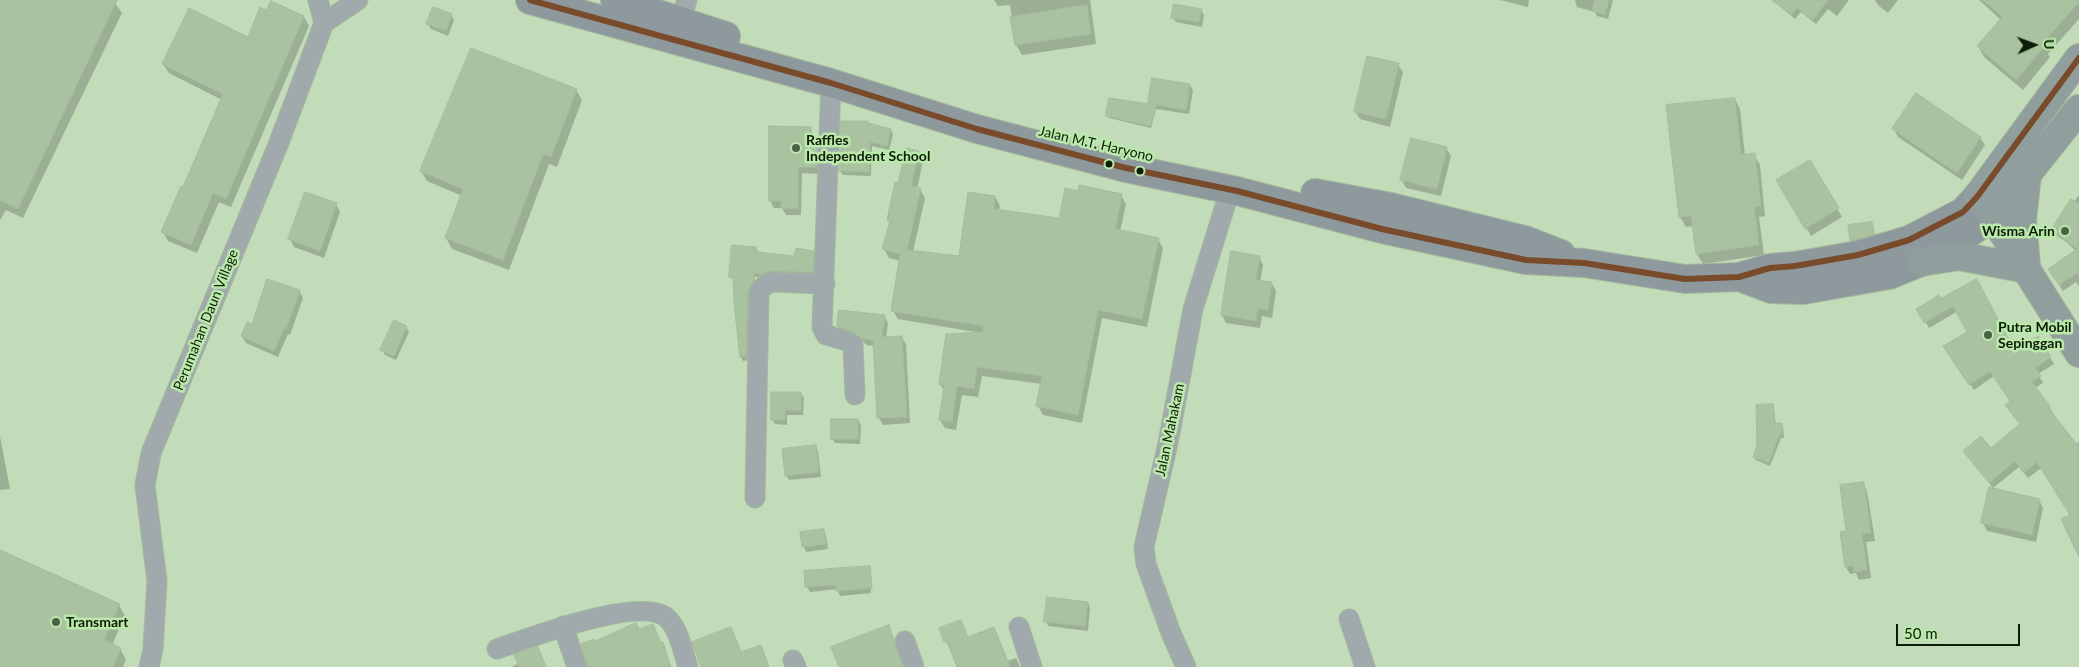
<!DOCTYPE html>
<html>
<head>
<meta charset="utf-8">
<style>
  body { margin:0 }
  #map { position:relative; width:2079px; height:667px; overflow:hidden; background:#c2dbb9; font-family:Lato,sans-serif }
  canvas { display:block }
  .north { position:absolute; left:2009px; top:20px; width:50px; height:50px; -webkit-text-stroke:4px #bbe9ab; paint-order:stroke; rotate:88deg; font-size:14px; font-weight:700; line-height:20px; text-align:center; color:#0d1e07 }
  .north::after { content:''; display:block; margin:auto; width:18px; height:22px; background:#0d1e07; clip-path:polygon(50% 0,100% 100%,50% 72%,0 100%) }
  .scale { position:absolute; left:1896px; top:624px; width:124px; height:22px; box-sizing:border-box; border:2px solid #0d1e07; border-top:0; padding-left:6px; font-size:15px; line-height:18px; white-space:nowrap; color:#0d1e07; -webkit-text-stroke:4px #bbe9ab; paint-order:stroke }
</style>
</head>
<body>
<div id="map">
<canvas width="2079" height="667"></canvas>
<div class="north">U</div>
<div class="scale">50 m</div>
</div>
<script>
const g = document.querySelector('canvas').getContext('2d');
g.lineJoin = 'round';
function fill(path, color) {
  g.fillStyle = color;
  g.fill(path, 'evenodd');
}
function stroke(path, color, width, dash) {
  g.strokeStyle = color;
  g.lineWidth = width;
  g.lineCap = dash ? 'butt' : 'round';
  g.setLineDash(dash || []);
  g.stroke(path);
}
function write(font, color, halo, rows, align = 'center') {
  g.font = font + ' Lato,sans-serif';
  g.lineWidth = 5;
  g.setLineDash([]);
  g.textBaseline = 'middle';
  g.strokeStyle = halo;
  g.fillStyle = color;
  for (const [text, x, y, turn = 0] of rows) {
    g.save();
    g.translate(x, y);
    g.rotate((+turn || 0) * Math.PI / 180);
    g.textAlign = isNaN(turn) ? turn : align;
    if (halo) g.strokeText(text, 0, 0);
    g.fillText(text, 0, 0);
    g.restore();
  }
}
fill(new Path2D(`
  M0,0h113l9,13 -99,205 -17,-8 -6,10z
  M994,0h96l6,44 -74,11 -6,-10 -6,-40 -12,1z
  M1500,0h29l-1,7z
  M1575,0h38l-5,19 -11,-3 -2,-4 -18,-5z
  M1773,0h76l-12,16 -9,-7 -12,15 -15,-12 -6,7z
  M1875,0h23l-10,13 -10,-8z
  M1979,0h100v19l-31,35 2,3 -27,33 -39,-33 -6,-11 23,-26z
  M1201,10l3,5 -2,12 -26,-5 -3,-5z
  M267,11l37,6 5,9 -78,181 -12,-5 -22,51 -29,-12 -5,-9 21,-43 38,-89 -53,-27 -6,-9 85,-25z
  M451,15l3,5 -6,16 -17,-7 -3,-5z
  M1398,65l5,7 -13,55 -30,-8 -5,-8z
  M1190,85l3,5 -4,24 -33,-5 -5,19 -42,-10 -1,-2 43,-10 -2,-3z
  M576,90l6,10 -25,67 -8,-3 -40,106 -57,-21 -6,-11 16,-42 -35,-15 -6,-10z
  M1735,99l5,10 5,47 9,-1 6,10 5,51 -6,1 5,38 -61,9 -6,-10 -4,-28 -7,1 -6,-10z
  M868,122l1,3 22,5 2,5 -4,15 -17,-4 -1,30 -28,-1 -3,-4z
  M810,129l4,6v6h3l4,7 -1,26 -18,-1 -1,42h-15l-4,-7h-8l-4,-7z
  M1894,129l86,9 5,7 -23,35 -64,-43z
  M1446,148l5,8 -10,40 -35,-8 -4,-8z
  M918,152l5,9 -6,28h3l5,9 -12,54 47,6 35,-61 5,9 -1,5 61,9 19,-28 42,3 5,9 -6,28 38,7 5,9 -16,79 -45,-9 -20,105 -39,-8 -5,-9 4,-22 -60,-8 -4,21 -16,-2 -6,35 -11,-2 -5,-8 4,-29 -4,-7 35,-52 -77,-13 -5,-8 7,-50 -11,-3 -5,-9 6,-25 -2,-4 11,-35z
  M1809,161l33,56 -31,19 -33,-56z
  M2079,195v92l-3,-5 -13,9 -10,-16 23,-24 -11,-10 -10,-6 -2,-5z
  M336,204l4,8 -16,46 -30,-11 -4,-8z
  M1872,224l4,15 -22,6 -3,-5z
  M756,248l2,4 37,5 18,-5 2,4 -1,20 -59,1v9l-6,11 -1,63 -5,1 -2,-4 -6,-76 -5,-4z
  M1259,257l4,8 -3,17 12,2 4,7 -4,27 -10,-2 -2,12 -34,-5 -4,-8z
  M1977,281l38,72 23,-15 16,26 -16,10 5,9 -8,5 14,19 4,6 -2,1 24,30 4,-2v112l-8,-38 -30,-48 -13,10 -9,-11 -26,21 -28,-37 26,-2 30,-24 -9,-24 -18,-25 -20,14 -26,-38 20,-20 -10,-21 -29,17 -11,-19z
  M299,291l4,7 -13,37 -2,-1 -10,23 -32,-14 -4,-7 10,-10z
  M884,316l4,7 -2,15h16l4,6 4,79 -27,2 -4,-7 -4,-72 -8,-1 -9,-7 -16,-5 -4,-7z
  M406,327l3,5 -13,28 -11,-5 -3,-5z
  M801,393l3,5 -1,17h-16v10l-12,-1 -3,-5z
  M1773,406l3,18h6l1,3 1,11h-3l-11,28 -14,-6 -2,-3z
  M858,420l3,5 -1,19 -25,-1 -3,-5z
  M0,436l10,53 -10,1z
  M816,446l2,5 3,26 -32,3 -3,-5z
  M1863,483l4,8 8,50 -9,1 5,36 -12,2 -3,-7 -6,1 -4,-7 2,-35z
  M2039,500l4,8 -7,34 -49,-11 -4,-8z
  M823,530l3,5 2,14 -22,3 -2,-5z
  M0,551l119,54 6,11 -13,29 8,4 6,10 -3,8h-123z
  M869,568l3,3h-3l2,22 -31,3 -3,-7 -27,3 -3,-5z
  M1088,603l2,5 -2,23 -40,-5 -2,-5z
  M994,628l13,33 9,-3 4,9h-61l-9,-22 -2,1 -7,-17 27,9z
  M519,663l27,4h-34z`), '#0003');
const building = new Path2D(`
  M0,0h117l-99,209 -18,-9z
  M1595,0h14l-4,15 -13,-4z
  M1772,0h56l-15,20 -16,-12 -5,7z
  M1983,0h96v2l-37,42 3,2 -29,34 -39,-34 25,-29z
  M271,1l33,15 -78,183 -13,-6 -22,52 -30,-13 20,-46 2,1 40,-93 -61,-30 27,-56 59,29 12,-30 6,3z
  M1174,4l28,5 -3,13 -28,-4z
  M1087,5l4,29 -76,11 -5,-28z
  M433,7l19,7 -6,17 -20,-7z
  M471,48l106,41 -26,68 -8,-3 -40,106 -58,-22 18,-49 -43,-18z
  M1367,56l32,7 -13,56 -32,-7z
  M1152,78l38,6 -4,26 -38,-7z
  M1916,93l65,44 -24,36 -65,-44z
  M1109,98l47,7 -5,21 -45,-10z
  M1735,98l6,57 14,-2 6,53 -7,1 5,38 -63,9 -5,-38 -12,1 -13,-112z
  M841,121h27v2l23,6 -4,17 -17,-4 -1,30 -30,-1z
  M769,126l42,1v12l7,1 -1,27h-19v42l-17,-1v-7h-12z
  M1411,138l36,9 -10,42 -37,-9z
  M906,148l13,3 -8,35 10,2 -14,62 52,6 9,-64 27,4 -1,13 65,9 6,-30 13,3 1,-6 43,9 -7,35 44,9 -17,81 -44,-9 -20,105 -42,-9 6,-30 -65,-9 -3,22 -17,-3 -5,36 -13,-2 5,-35 -5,-1 7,-50 37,-2v-6l-92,-15 9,-57 -18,-5 8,-28 -3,-1 8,-38 3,1z
  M1810,160l29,48 -34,21 -29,-49z
  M305,192l32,11 -17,48 -32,-12z
  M2071,199l8,5v68l-20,13 -11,-16 29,-20 -26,-19z
  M1872,222l2,12 -24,7 -2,-16z
  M732,245l24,2v5l38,4 2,-8 18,3 -1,21 -41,-1 -10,3 -8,-1v8l-6,11 -2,64 -6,1 -6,-54 -1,-25 -4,-1z
  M1231,251l29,5 -4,24 16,2 -4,28 -10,-1 -2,12 -35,-6z
  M267,279l33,11 -14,39 -2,-1 -10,23 -33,-15 6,-14 5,2z
  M1977,279l38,73 23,-16 13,21 -16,11 6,8 -9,6 18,24 -2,2 31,39v110l-18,-38 9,-4 -33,-53 -13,11 -9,-12 -26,22 -26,-32 18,-15 10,12 29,-24 -15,-19 5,-4 -20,-30 -21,14 -26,-39 24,-14 -14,-26 -29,17 -8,-14 23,-14 2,3z
  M839,310l46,5 -3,22 20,-1 5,81 -30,1 -4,-78 -11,-1 -9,-7 -16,-6z
  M394,320l13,6 -13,30 -14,-6z
  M771,392h30v19l-16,-1v10h-14z
  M1773,404l2,19h7v12h-3l-10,28 -16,-6 4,-12 -1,-40z
  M831,419h27v20h-27z
  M816,445l3,27 -34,4 -3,-27z
  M1864,482l7,51 -9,1 5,36 -13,2 -1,-6 -8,1 -5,-35 6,-1 -6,-46z
  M1989,487l51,12 -8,36 -51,-12z
  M824,529l2,15 -24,3 -2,-15z
  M0,550l120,54 -16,36 17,8 -8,19h-113z
  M870,566l2,22 -36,3v-6l-31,2 -1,-16z
  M1047,597l41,5 -3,24 -41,-4z
  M961,620l7,17 26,-10 16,40h-53l-10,-26 -3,1 -5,-14z
  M636,623l3,6 14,-5 8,19 2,-1 8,25h-83l-7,-23 13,-5 1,2z
  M889,625l13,42h-63l-8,-20z
  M731,627l10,25 20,-7 8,22h-68l-9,-25z
  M538,647l8,20h-27l-5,-12z`);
fill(building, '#a9c29f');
stroke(building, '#a6bb9f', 1);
const street = new Path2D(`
  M318,0l6,23
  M680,21l7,-21
  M831,83l-9,244 4,8 21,6 6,4 2,50
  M755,498l4,-206 6,-7 7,-3 53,2
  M1349,619l16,48
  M563,626l14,41
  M1019,627l13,40
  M905,641l9,26
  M497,649c31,-11 145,-54 170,-31 12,11 16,34 21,49
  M793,660l3,7
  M149,667l4,-18 4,-68 -12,-96 6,-32 127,-308 46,-122 34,-23
  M1186,667l-15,-34 -25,-69 -2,-17 24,-104 25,-134 37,-119`);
const primary = new Path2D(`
  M530,0l301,83 146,46 149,39 111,23 145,38 144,31 58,3 101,16 54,-2 31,-9 25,-2 63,-11 51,-15 54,-28 14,-15
  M615,0l111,36
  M1315,193l76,14 134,33 36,14
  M1739,277l32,12 32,1 86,-15 32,-13 24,-13 48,-32`);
const highway = new Path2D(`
  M2079,58l-102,139 16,20 86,136
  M1993,217l86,-108
  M1921,262l38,-6 68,13
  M2026,265l-4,-45 5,-45`);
stroke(street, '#a3b79b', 21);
stroke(primary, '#a3b79b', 30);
stroke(highway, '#a3b79b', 30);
stroke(street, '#a0aaac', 19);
stroke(primary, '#8e999e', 28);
stroke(highway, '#909e9e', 28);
stroke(new Path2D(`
  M530,0l301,83 146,46 149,39 111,23 145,38 144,31 58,3 101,16 54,-2 31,-9 25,-2 63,-11 51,-15 54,-28 14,-15 102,-139`), '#7a4b2a', 6);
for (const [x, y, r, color] of [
  [796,148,5,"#4c6045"],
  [1109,164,4.5,"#0d1e07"],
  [1140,171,4.5,"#0d1e07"],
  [2065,231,5,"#4c6045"],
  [1988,335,5,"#4c6045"],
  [56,622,5,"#4c6045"]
]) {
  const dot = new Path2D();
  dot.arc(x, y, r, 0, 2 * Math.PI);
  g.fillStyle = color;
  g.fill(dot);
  stroke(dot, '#bbe9ab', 2);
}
write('bold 14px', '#0d1e07', '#bbe9ab', [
  ["Raffles",806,140],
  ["Independent School",806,156],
  ["Wisma Arin",2055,231,"right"],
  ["Putra Mobil",1998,327],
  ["Sepinggan",1998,343],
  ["Transmart",66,622]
], 'left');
write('14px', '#0d1e07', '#bbe9ab', [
  ["Jalan M.T. Haryono",1096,144,13],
  ["Perumahan Daun Village",206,320,-68],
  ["Jalan Mahakam",1170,430,-78]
]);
</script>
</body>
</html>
